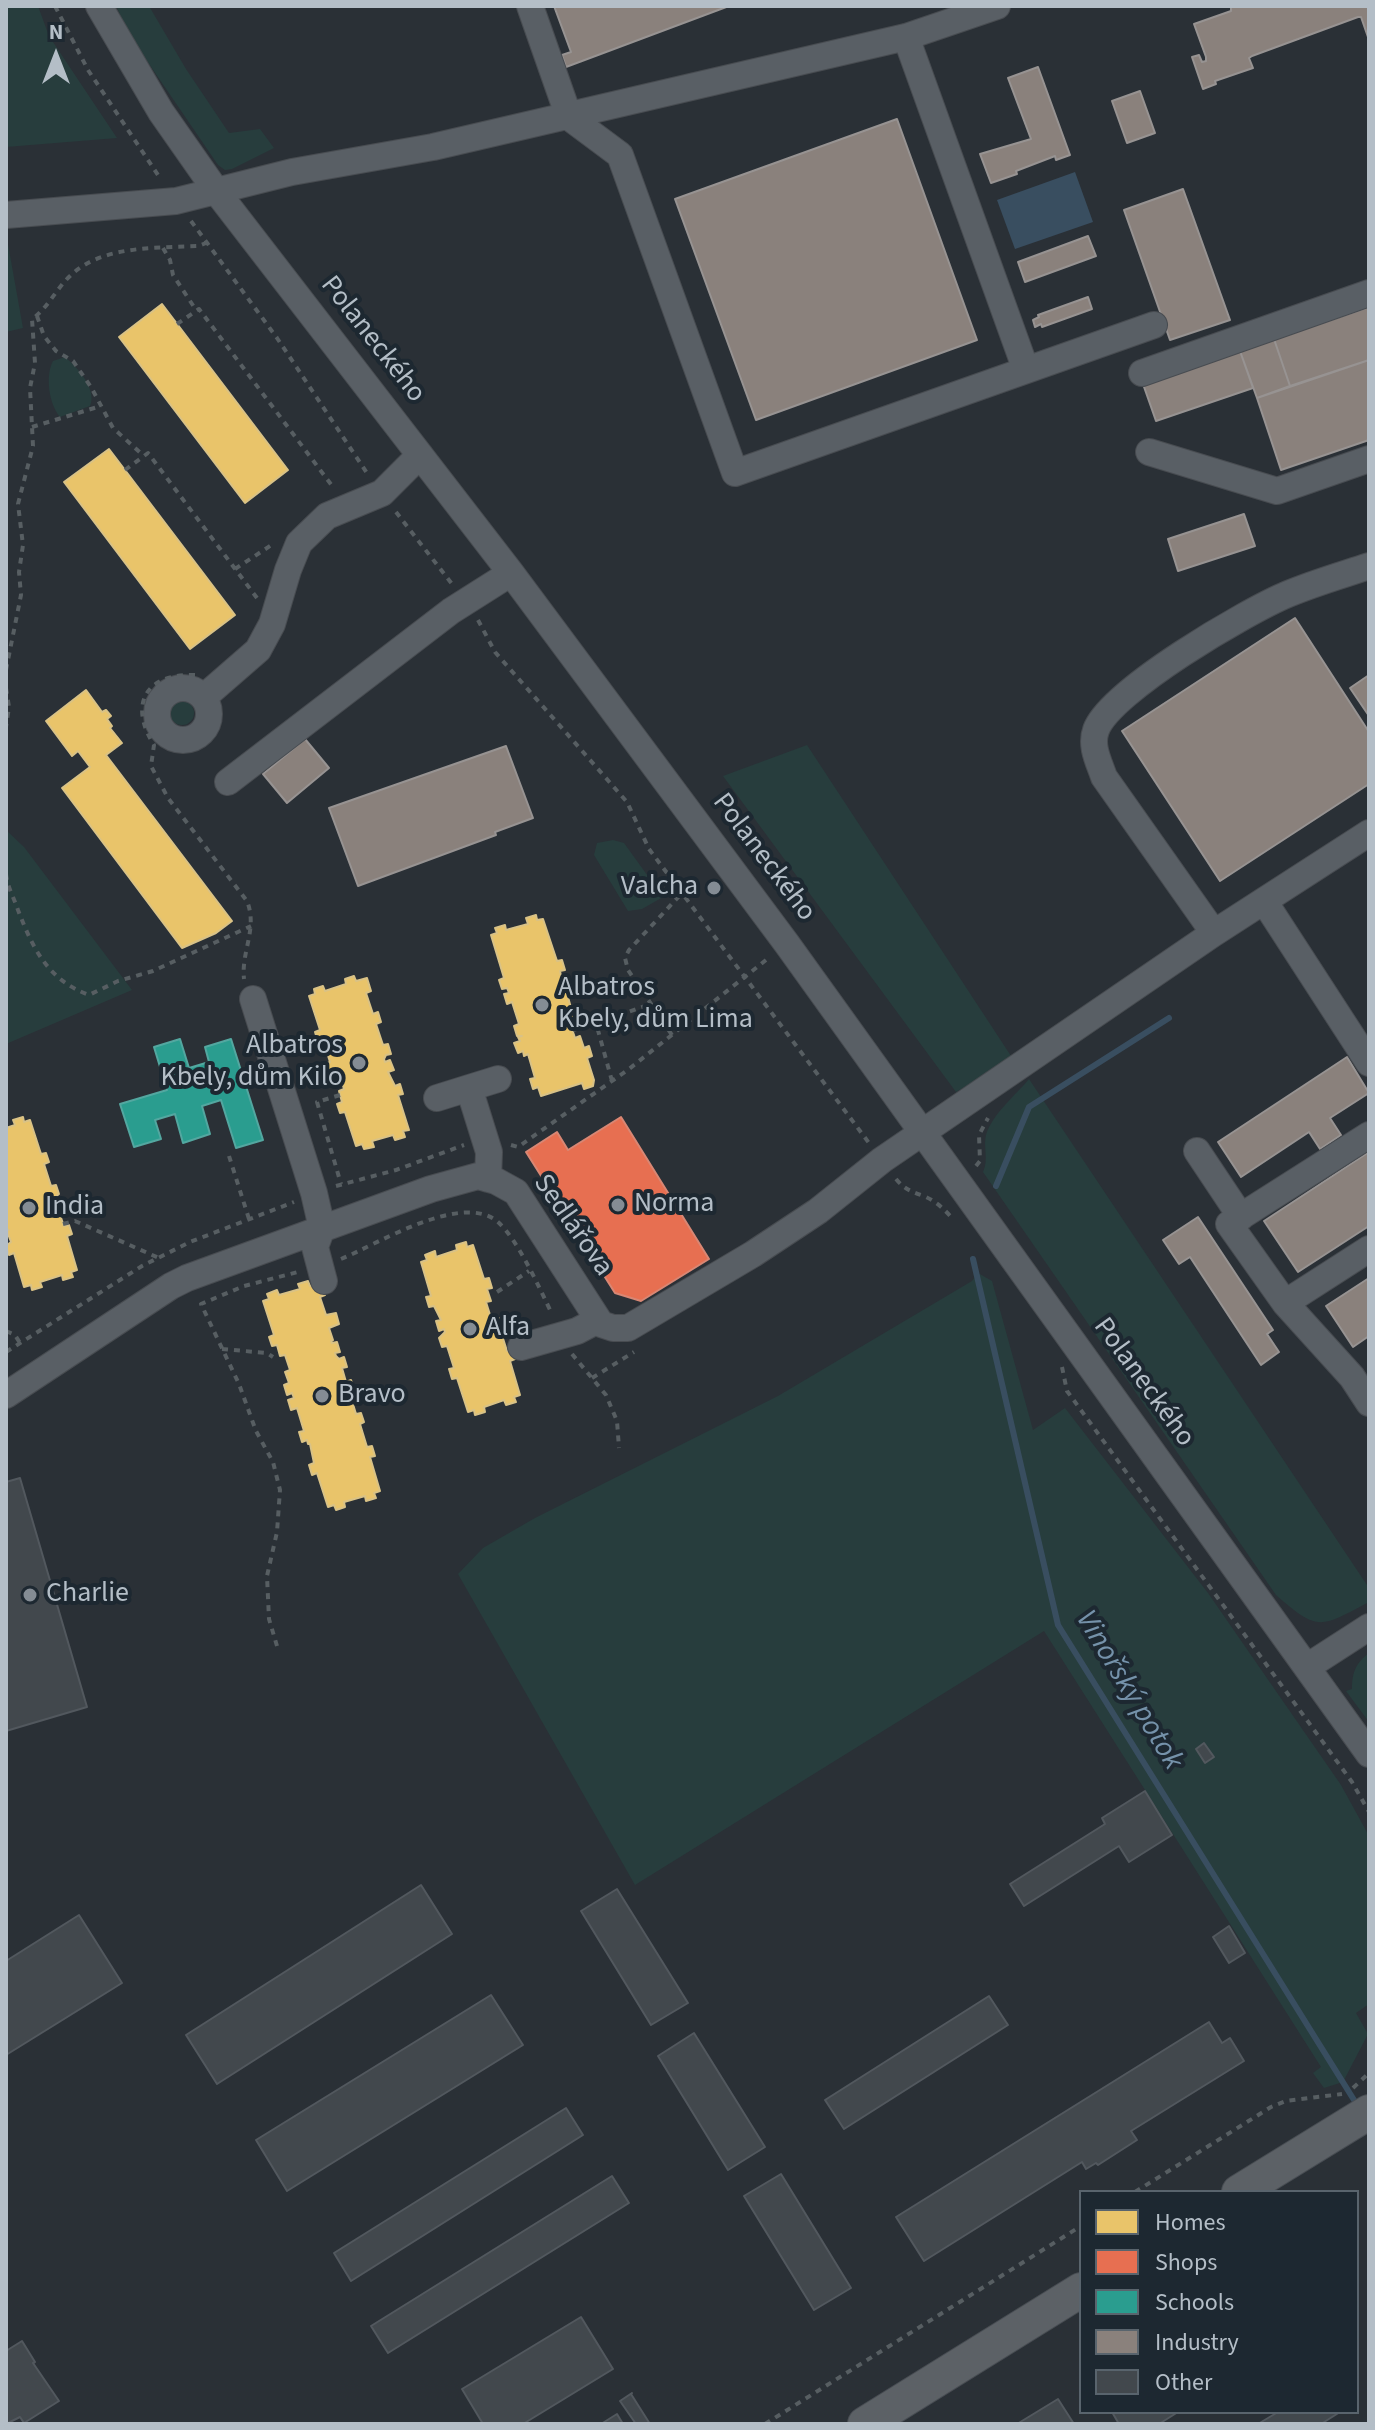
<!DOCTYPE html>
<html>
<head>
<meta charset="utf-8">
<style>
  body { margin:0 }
  #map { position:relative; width:1375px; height:2430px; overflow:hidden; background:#2a3036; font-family:"Source Sans 3",sans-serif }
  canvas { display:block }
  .frame { position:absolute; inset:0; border:8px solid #b4bec7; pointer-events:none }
  .legend { position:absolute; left:1079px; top:2190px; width:280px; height:224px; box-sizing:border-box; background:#1d2831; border:2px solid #59646d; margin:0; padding:10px 14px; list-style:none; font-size:24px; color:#b4bec7 }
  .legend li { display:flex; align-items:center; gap:16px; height:40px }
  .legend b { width:40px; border:2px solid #59646d }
  .north { position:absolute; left:16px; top:16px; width:80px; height:80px; -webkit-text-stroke:6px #1d2831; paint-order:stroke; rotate:0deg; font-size:22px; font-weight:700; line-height:32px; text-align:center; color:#b4bec7 }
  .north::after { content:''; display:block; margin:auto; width:28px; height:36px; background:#b4bec7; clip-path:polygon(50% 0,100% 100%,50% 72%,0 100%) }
</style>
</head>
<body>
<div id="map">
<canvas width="1375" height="2430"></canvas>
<div class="frame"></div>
<ul class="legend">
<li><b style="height:22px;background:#e9c46a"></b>Homes</li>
<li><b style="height:22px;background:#e76f51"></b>Shops</li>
<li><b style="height:22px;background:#2a9d8f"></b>Schools</li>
<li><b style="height:22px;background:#8a817c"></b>Industry</li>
<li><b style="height:22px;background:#42484d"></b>Other</li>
</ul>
<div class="north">N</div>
</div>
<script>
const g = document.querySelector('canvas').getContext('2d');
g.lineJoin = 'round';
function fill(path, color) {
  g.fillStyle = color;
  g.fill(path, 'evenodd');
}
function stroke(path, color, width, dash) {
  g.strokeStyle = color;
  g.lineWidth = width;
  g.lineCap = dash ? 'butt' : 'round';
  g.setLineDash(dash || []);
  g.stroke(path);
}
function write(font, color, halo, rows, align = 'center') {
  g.font = font + ' "Source Sans 3",sans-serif';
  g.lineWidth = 8;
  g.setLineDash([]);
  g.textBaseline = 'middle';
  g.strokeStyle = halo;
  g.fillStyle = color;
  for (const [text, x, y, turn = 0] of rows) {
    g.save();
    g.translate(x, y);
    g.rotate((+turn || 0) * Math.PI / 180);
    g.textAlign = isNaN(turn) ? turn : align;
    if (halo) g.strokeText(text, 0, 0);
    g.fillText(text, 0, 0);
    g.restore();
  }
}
fill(new Path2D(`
  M6,6h32l11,30 68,102 -111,9z
  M116,6h33l37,63 43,64 31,-4 14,19 -42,21 -7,1 -7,-5 -86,-126z
  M6,233l17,95 -17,4z
  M65,357c13,11 32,32 25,49l-30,11c-11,-13 -15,-41 -7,-56z
  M170 713a12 12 0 1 1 24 0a12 12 0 1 1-24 0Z
  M807,745l206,314 -57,33 -233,-316z
  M6,830l18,17 108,143 -126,54z
  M613,840l11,3 39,54 -21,12 -14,2 -34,-56 3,-12z
  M1029,1079l340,509v14c-48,25 -50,31 -93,-7l-293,-423c6,-13 0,-25 3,-37 6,-21 30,-40 43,-56z
  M978,1273l14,8 41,149 32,-22 143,185 133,192 28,51v168l-13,9 12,21 -25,48 -19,6 -11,-15 8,-6 -277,-436 -409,254 -177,-311 25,-26 52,-30 243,-122 194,-115z
  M1369,1653v69l-23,-31 6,-2c0,-17 4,-26 17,-36z`), '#273d3d');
fill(new Path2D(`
  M1075,172l18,50 -78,27 -18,-49z`), '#394e60');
const homes = new Path2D(`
  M162,304l126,166 -43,33 -126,-166z
  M109,449l126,166 -45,34 -126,-167z
  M86,690l16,22 4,-2 5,6 -4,3 5,7 -2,2 12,15 -16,12 126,166 -16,12 -34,15 -120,-160 28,-21 -12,-16 -6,5 -26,-35z
  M536,915l1,5 6,-1 14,42 5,-1 3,10 -5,1 1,5 6,-1 3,9 -5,2 6,22 6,-2 3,10 -10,7 5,15 5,-2 4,12 5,-2 3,10 -5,2 7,22 -1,6 -9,3 -2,-6 -41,13 -3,-9 -5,2 -3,-10 5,-1 -7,-24 -4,2 -1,-5 -5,2 -4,-10 6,-2 -2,-4 4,-1h-5l-3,-10 5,-2 -7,-22 -5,2 -3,-10 5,-1 -2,-5 -5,1 -3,-9 5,-2 -13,-43 6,-2 -2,-5 10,-3 1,5 22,-6 -2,-6z
  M354,976l2,5 11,-3 4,13 -5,2 7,21 5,-2 3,10 -5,2 7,21 5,-1 3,10 -5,1 -2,4 1,3 5,-2 4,10 -6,2 7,14 5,-2 3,10 -5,1 11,35 -6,1 2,6 -10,3 -2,-5 -21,6 2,6 -10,2 -2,-5 -6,2 -11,-34 -5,1 -3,-9 5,-2 -3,-11 5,-2 -5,-16h-11l-3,-9 5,-2 -7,-22 -5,2 -3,-10 5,-2 -11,-34 6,-2 -1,-5 9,-3 2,5 21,-7 -1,-5z
  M23,1117l1,5 6,-2 11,34 5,-1 3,9 -5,2 7,22 5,-1 3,9 -9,7 5,15 5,-1 4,11 5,-1 3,9 -5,2 10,34 -6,2 2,5 -10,3 -1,-5 -22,7 2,5 -10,3 -1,-5 -7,2 -10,-34 -5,2 -3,-9 5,-4 -4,-11 2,-1 -3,-2v-100l9,-3 -2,-5z
  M466,1242l1,5 6,-2 11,34 5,-1 3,10 -5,1 4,12 -5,1 5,16h11l3,10 -5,1 7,22 5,-1 3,9 -5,2 10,34 -6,2 2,5 -10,3 -2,-5 -20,7 1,5 -10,3 -1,-5 -6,2 -11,-34 -5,1 -3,-10 5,-1 -7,-22 -5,1 -3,-9 6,-6 -1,-3 -5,2 -3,-10 5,-1 -7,-14 -5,1 -3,-10 5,-1 -10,-34 6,-2 -2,-5 10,-4 1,6 21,-7 -1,-5z
  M308,1281l2,5 11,-3 4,12 -5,2 6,18 10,-2 3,11 -10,4 4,12 -2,1 1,2 5,-1 3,10 -5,1 1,3 3,3 5,-2 3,10 -5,1 4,14 5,-2 4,10 -6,1 7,23 5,-1 3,9 -4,2 7,23 5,-1 3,10 -5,1 10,34 -6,2 2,5 -10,3 -1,-5 -21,6 1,5 -9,3 -2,-5 -6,2 -11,-34 -5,2 -3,-10 5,-2 -4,-19h-2l-1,-4 -5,2 -3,-10 5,-1 -7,-23 -6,2 -3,-10 6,-2 -2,-5 -5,2 -3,-10 5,-2 -4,-11 5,-2 -5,-15 -5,1 -3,-11 -5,1 -3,-9 5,-2 -11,-34 6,-2 -2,-5 10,-4 2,5 21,-6 -2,-5z`);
fill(homes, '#e9c46a');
stroke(homes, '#d9c286', 2);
const shops = new Path2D(`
  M621,1117l88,142 -68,42 -26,-8 -89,-141 31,-20 11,18z`);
fill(shops, '#e76f51');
stroke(shops, '#d88774', 2);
const schools = new Path2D(`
  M180,1039l9,29 20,-6 -4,-15 26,-8 32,101 -27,8 -15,-48 -19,6 8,28 -27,9 -8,-29 -20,6 6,19 -27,8 -14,-43 47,-14 -13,-43z`);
fill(schools, '#2a9d8f');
stroke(schools, '#53a7a0', 2);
const industry = new Path2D(`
  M554,6h175l-163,61 -4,-12 9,-3z
  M1231,6h138v34l-8,-23h-3l-106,39 -3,2 4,10 -38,13 1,3 -13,5 -11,-32 7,-2 3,7 4,-1v-4l-12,-33 37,-13z
  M1038,67l32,88 -14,5 -1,-4 -39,15 1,3 -26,9 -11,-29 51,-15 -23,-61z
  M1140,91l15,42 -28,10 -15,-42z
  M897,119l80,221 -221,80 -81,-221z
  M1183,189l47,131 -60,20 -46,-130z
  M1088,236l8,20 -71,26 -7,-20z
  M1088,297l4,12 -50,18 -1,-3 -6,3 -2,-7 6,-3 -1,-2z
  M1369,307v53l-79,26 -16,-47z
  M1274,339l16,47 -33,12 -17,-47z
  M1240,351l13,37 -97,33 -13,-37z
  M1369,360v80l-88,30 -24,-72z
  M1244,514l11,32 -77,25 -10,-32z
  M1295,618l74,114v52l-149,97 -98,-150z
  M1369,675v41l-19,-28z
  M305,739l24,29 -42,35 -24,-29z
  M506,746l27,72 -38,14 1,3 -138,51 -29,-78z
  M1347,1057l22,36 -39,25 11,17 -21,14 -11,-17 -68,45 -23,-35z
  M1369,1152v74l-71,46 -34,-51z
  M1198,1217l75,113 -6,4 12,18 -18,13 -71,-108 -11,7 -16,-24z
  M1369,1278v58l-16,11 -27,-41z`);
fill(industry, '#8a817c');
stroke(industry, '#979392', 2);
stroke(new Path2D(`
  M996,1186l33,-79 140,-89
  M973,1259l85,366 296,475`), '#394e60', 6);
const building = new Path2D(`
  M20,1478l67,229 -81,24v-249z
  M1204,1743l10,14 -9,6 -9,-14z
  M1145,1791l27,44 -43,27 -10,-16 -95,60 -14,-22 95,-60 -3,-6z
  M421,1885l31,49 -235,150 -31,-49z
  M617,1889l71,114 -37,22 -70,-114z
  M79,1915l43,68 -116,72v-94z
  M1229,1926l16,27 -16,10 -16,-26z
  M491,1995l32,50 -236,146 -31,-51z
  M989,1996l19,29 -164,104 -19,-29z
  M1209,2022l13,21 8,-5 14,23 -113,70 6,9 -39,25 -2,-2 -10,6 -4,-7 -158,99 -28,-44z
  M694,2033l71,114 -37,23 -70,-114z
  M566,2108l17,27 -232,146 -17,-28z
  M781,2174l70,114 -37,22 -70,-114z
  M612,2176l17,27 -241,150 -17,-27z
  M581,2317l32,52 -90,55h-40l-21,-35z
  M22,2341l13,21 -2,1 26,38 -35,22 -4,-6 -14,7v-73z
  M632,2393l-1,1 19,30h-14l-16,-23z
  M1058,2399l16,25h-57z
  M1112,2412h66l-19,12h-40z
  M1278,2412h62l-19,12h-63z
  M617,2414l6,10h-22z`);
fill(building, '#42484d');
stroke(building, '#52585e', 2);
const minor = new Path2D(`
  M99,6l62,106 56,80 294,381 276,371 582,810
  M530,6l39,111 51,38 115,318 419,-148
  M906,37l120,333
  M6,215l170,-14 116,-29 141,-25 473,-110 91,-31
  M1142,373l227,-80
  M1149,452l128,39 92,-32
  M157 714a26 26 0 1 1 52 0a26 26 0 1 1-52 0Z
  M204,697l54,-47 14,-26 16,-54 11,-27 28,-27 55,-23 38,-38
  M228,782l223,-171 60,-38
  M1264,901l105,162
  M1214,933l-110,-156c-5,-15 -14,-31 -8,-47 14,-39 151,-119 192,-136 26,-11 54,-19 81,-28
  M253,999l61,194 8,35 -7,19 9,34
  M469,1088l29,-9
  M437,1098l32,-10 20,64 -1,27
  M1369,1135l-140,89 56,79 84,-54
  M1197,1151l44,66
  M1285,1303l67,74 17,26
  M521,1347l56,-16 21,-11
  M6,1395l165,-109 16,-8 244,-89 47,-13 18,5 20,11 85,132 12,4h15l125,-74 65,-43 64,-51 332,-227 155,-100
  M1307,1667l62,-40`);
const major = new Path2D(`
  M1239,2192l130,-80
  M865,2424l216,-134`);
stroke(minor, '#484c51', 28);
stroke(major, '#484d53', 36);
stroke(new Path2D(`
  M55,6l33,64 72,108
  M191,221l86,117 92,138
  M163,248l7,12 3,15 23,35
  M37,316l7,20 12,15 17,10 18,26 22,41 31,28
  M177,324l22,-15 134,178
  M32,427l69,-21
  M125,470l23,-17 109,145
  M396,512l56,72
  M235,569l38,-25
  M478,620l17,32 132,150 22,47 220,294
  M6,670l15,-75 -2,-23 4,-27 -5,-41 15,-58 -3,-58 5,-25 -3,-44c16,-11 24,-30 38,-43 32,-31 87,-28 128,-30l8,-3
  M195,675c-49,-2 -67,29 -41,70l-3,21 17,32 79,103c11,28 -6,50 -3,78
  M6,688l3,19 -3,20
  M6,874c1,12 8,24 12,36 15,39 30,70 71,85l29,-14 35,-10 98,-45
  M573,1030l23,-7
  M672,1035l-44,-65 -3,-12 4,-8 53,-57
  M612,1081l-16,-58 55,-19
  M340,1095l-23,7 24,82
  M511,1145l7,2 111,-78 137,-109
  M229,1156l20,63
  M976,1166l4,-5 -1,-26 9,-17
  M896,1179c9,11 17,13 30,18 11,5 19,13 27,22
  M336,1186l60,-16 68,-25
  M63,1224l12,-3 84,37
  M341,1259c37,-15 121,-68 157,-37 20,18 42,67 54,92
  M497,1292l32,-21
  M6,1331l9,4 5,8
  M222,1349l45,4 6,4
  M6,1352l136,-86 48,-24 104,-40
  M572,1354l34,41 11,26 2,27
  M1062,1367l5,24 285,391 17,30
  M592,1378l42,-26
  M277,1646l-8,-27 -2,-43 10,-44 3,-42 -7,-28 -17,-31 -17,-47 -38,-80 43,-18 54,-14
  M1353,2088l16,-15
  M1135,2192l136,-85 15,-6 56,-7
  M765,2424l316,-198`), '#575e62', 4, [6, 6]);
stroke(minor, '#595f65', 26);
stroke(major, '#5c6166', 34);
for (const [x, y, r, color] of [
  [714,888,8,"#848c94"],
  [542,1005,8,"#848c94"],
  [359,1063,8,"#848c94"],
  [618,1205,8,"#848c94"],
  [29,1208,8,"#848c94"],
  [470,1329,8,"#848c94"],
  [322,1396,8,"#848c94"],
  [30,1595,8,"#848c94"]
]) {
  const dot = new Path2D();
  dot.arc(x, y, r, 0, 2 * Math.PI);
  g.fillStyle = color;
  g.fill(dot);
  stroke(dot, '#1d2831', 3);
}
write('28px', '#b4bec7', '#1d2831', [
  ["Polaneckého",372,340,52],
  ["Polaneckého",763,858,53],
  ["Sedlářova",572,1226,55],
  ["Polaneckého",1143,1383,54]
]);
write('28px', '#b4bec7', '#1d2831', [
  ["Valcha",698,888,"right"],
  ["Albatros",558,989],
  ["Kbely, dům Lima",558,1021],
  ["Albatros",343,1047,"right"],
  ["Kbely, dům Kilo",343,1079,"right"],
  ["Norma",634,1205],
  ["India",45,1208],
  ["Alfa",486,1329],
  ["Bravo",338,1396],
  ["Charlie",46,1595]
], 'left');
write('italic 30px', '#7592aa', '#1d2831', [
  ["Vinořský potok",1128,1691,59]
]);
</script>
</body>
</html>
